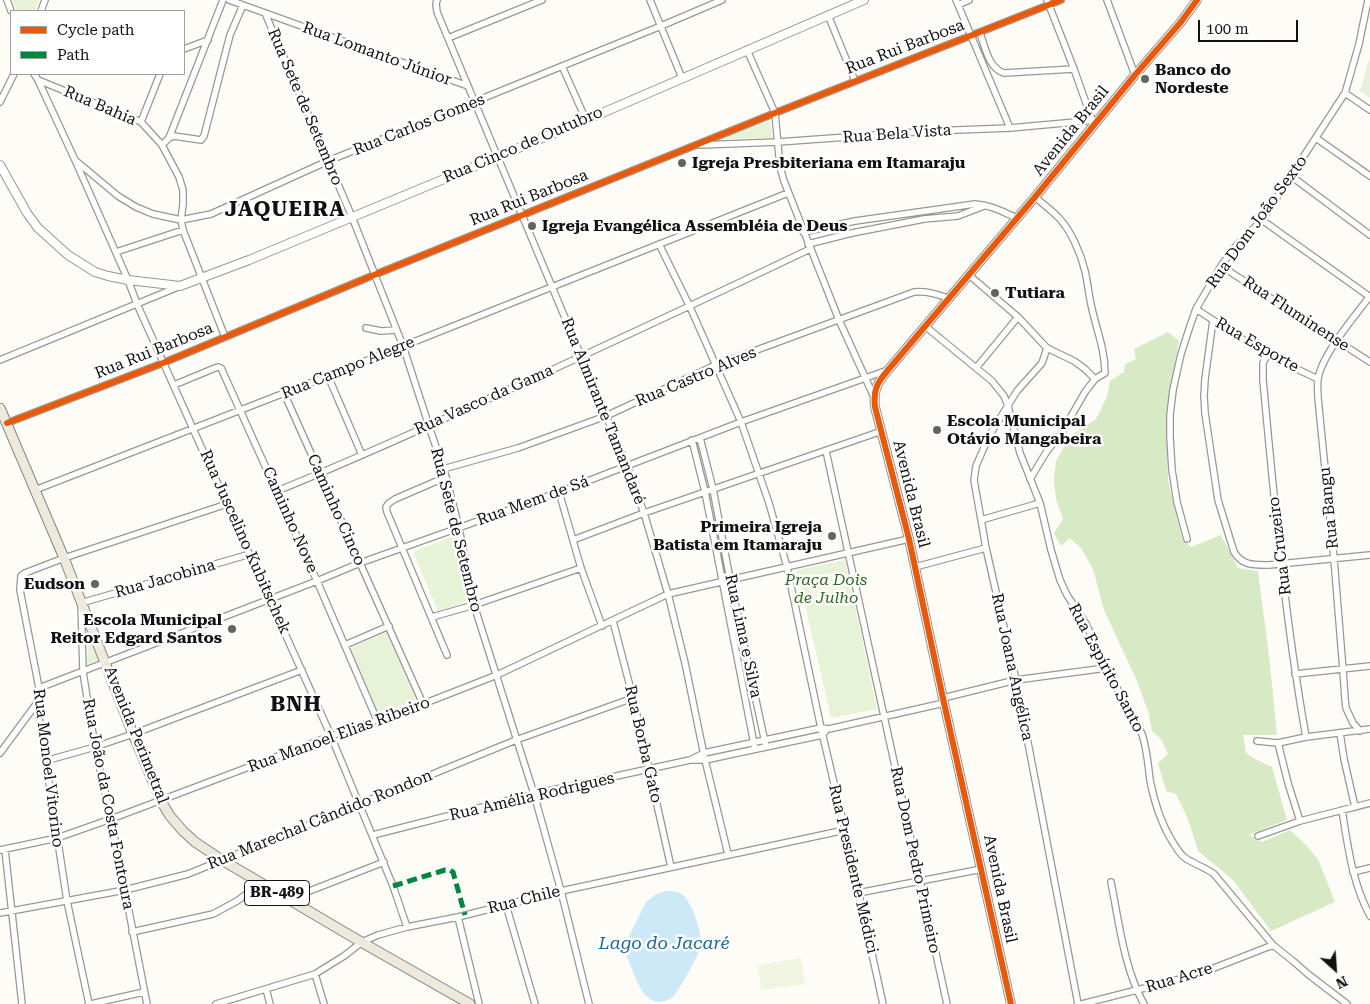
<!DOCTYPE html>
<html>
<head>
<meta charset="utf-8">
<style>
  body { margin:0 }
  #map { position:relative; width:1370px; height:1004px; overflow:hidden; background:#fdfcf7; font-family:"Roboto Serif",serif }
  canvas { display:block }
  .legend { position:absolute; left:10px; top:10px; width:175px; height:65px; box-sizing:border-box; background:#fff; border:1px solid #a0a0a0; margin:0; padding:6px 9px; list-style:none; font-size:15px; color:#111 }
  .legend li { display:flex; align-items:center; gap:10px; height:25px }
  .legend b { width:25px; border:1px solid #a0a0a0 }
  .north { position:absolute; left:1310px; top:944px; width:50px; height:50px; -webkit-text-stroke:4px #fff; paint-order:stroke; rotate:154deg; font-size:14px; font-weight:700; line-height:20px; text-align:center; color:#111 }
  .north::after { content:''; display:block; margin:auto; width:18px; height:22px; background:#111; clip-path:polygon(50% 0,100% 100%,50% 72%,0 100%) }
  .scale { position:absolute; left:1198px; top:20px; width:100px; height:22px; box-sizing:border-box; border:2px solid #111; border-top:0; padding-left:6px; font-size:15px; line-height:18px; white-space:nowrap; color:#111; -webkit-text-stroke:4px #fff; paint-order:stroke }
</style>
</head>
<body>
<div id="map">
<canvas width="1370" height="1004"></canvas>
<ul class="legend">
<li><b style="height:6px;background:#e8590c"></b>Cycle path</li>
<li><b style="height:6px;background:#00873e"></b>Path</li>
</ul>
<div class="north">N</div>
<div class="scale">100 m</div>
</div>
<script>
const g = document.querySelector('canvas').getContext('2d');
g.lineJoin = 'round';
function fill(path, color) {
  g.fillStyle = color;
  g.fill(path, 'evenodd');
}
function stroke(path, color, width, dash) {
  g.strokeStyle = color;
  g.lineWidth = width;
  g.lineCap = dash ? 'butt' : 'round';
  g.setLineDash(dash || []);
  g.stroke(path);
}
function write(font, color, halo, rows, align = 'center') {
  g.font = font + ' "Roboto Serif",serif';
  g.lineWidth = 5;
  g.setLineDash([]);
  g.textBaseline = 'middle';
  g.strokeStyle = halo;
  g.fillStyle = color;
  for (const [text, x, y, turn = 0] of rows) {
    g.save();
    g.translate(x, y);
    g.rotate((+turn || 0) * Math.PI / 180);
    g.textAlign = isNaN(turn) ? turn : align;
    if (halo) g.strokeText(text, 0, 0);
    g.fillText(text, 0, 0);
    g.restore();
  }
}
fill(new Path2D(`
  M12,0h27l-4,11h-18z
  M770,120l2,18 -53,1z
  M454,536l5,19 9,46 -30,10 -25,-59z
  M845,560l32,149 -46,9 -34,-148z
  M88,630l12,30 -13,4z
  M386,632l30,68 -38,14 -30,-65z`), '#e7f3d7');
fill(new Path2D(`
  M1168,332l11,9 -13,72 2,67 14,59 9,8 30,-12 17,33 20,3 11,84 8,80h-34l3,18 11,7 15,7 15,53 -38,15 13,7 28,-12 15,14 13,15 17,43 -64,29 -38,-51 -35,-29 -10,-32 -12,-25 -10,-3 -8,-28 10,-9 -7,-15 -9,-8 -4,-20 -12,-32 -32,-69 -11,-41 -12,-21 -11,-10 -9,8 -7,-13 9,-14 -7,-20 -2,-19 2,-19 14,-25 26,-17 11,-22 3,-16 14,-9 1,-8 11,-5 -2,-10z`), '#d8eac5');
fill(new Path2D(`
  M1370,57v41l-10,-7z`), '#e9eedb');
fill(new Path2D(`
  M841,570l4,21 -34,8 -5,-21z
  M801,958l4,26 -44,6 -3,-25z`), '#f0f6e1');
fill(new Path2D(`
  M666,891c7,0 13,0 18,5 9,9 18,38 17,50 -1,7 -23,46 -28,51 -5,4 -15,7 -21,3 -15,-8 -17,-29 -25,-42l-2,-5v-9l21,-42 10,-8z`), '#cde8f7');
const minor = new Path2D(`
  M7,0l4,11
  M229,0l239,86
  M437,0l-1,4 1,8 190,454 17,47 24,81 17,69 20,97 23,94
  M650,0l32,78
  M956,0l54,128
  M1047,0l27,69 18,51
  M1107,0l28,75
  M958,5l11,-5
  M41,11l4,-11
  M265,13l87,204 51,129 26,80 17,51 13,51 15,77 60,189 27,97 28,113
  M828,15l27,66
  M980,33c5,13 8,35 24,40l70,-4
  M448,38l94,-38
  M184,49l24,-9
  M747,50l28,63 5,54 4,14 55,139 35,77
  M562,66l24,54
  M34,74l4,6 37,80 43,36 18,11 17,7 28,6 30,-6 117,-53 333,-135 61,-26
  M38,80l103,42 21,23 17,32 4,13v14l-2,16 2,10 42,107
  M1345,93l25,17
  M0,102l14,-28
  M141,122l19,-48
  M169,138l5,-2 27,4 3,-4 26,-101 13,-30
  M1316,138l54,38
  M162,145l7,-7 54,-138
  M701,145l77,-3 152,-11 80,-3 88,-8
  M75,160l53,120 9,24 194,432 62,150 14,41
  M1291,176l79,59
  M1262,220l108,77
  M803,232l52,-11 120,-17c16,1 28,8 42,14
  M659,244l31,63 51,115 28,81 18,64 34,161 24,102 38,174
  M808,244l44,-11 72,-14 34,-3 26,-10
  M116,252l67,-22
  M1221,266l149,96
  M969,275l49,42 29,31 27,13 11,8 10,10
  M1196,309l17,11 54,35 51,24
  M1213,320l-8,59 -1,17 1,17 13,87 16,52c9,14 19,13 35,13l101,-10
  M925,326l67,55 12,15 4,10 12,47 20,50 11,47 9,30 7,15 19,29 20,44 36,66c5,15 6,30 8,46 4,21 11,43 22,61 4,6 7,12 12,16 9,7 21,10 30,17l59,71 20,16 16,14 38,29
  M366,328l15,3 15,-1
  M1047,348l-5,15 -25,28 -28,45 -13,30 -2,14 12,68 30,132 62,324
  M1267,355l-4,8v17c11,119 22,239 43,357
  M0,360l178,-73
  M976,368l42,-51
  M328,376l34,79
  M174,385l41,-17 3,-1 3,1 96,213 60,139
  M284,393l139,311
  M7,423l156,-60 211,-88 401,-162 286,-113
  M700,438l13,51 17,90 36,168
  M692,440l13,52 50,257
  M826,451c39,185 82,368 121,553
  M443,469l75,-21 88,-32 110,-51 198,-73c13,-1 22,2 34,6
  M446,477l-51,22 -6,4 -3,4 1,5 60,143
  M1030,479l17,-28 14,-17 24,-42 10,-13 10,-6c0,-23 -8,-42 -13,-64 -3,-12 -4,-25 -7,-38 -4,-17 -14,-41 -27,-54 -7,-7 -15,-13 -23,-20
  M35,490l293,-114 460,-183
  M277,491c82,-33 162,-70 242,-106 98,-45 195,-90 291,-136
  M559,492l22,76 21,58
  M981,520l59,-17
  M1187,539l-10,-37 -5,-32 -2,-33v-22l3,-25 8,-36 9,-28 6,-17 25,-43 12,-17 29,-29 83,-127 14,-49 9,-44
  M573,540l71,-27 238,-82
  M915,567l71,-19
  M432,617l42,-12 107,-37
  M613,621l20,77 38,169
  M345,645l44,-19
  M1295,674l75,-8
  M39,688l278,-107 43,-18 199,-71 182,-70 147,-52
  M943,698l73,-18 90,-12
  M1360,731l-7,-8 -7,-15 -1,-9 -2,-29 -9,-111 -16,-161c0,-6 -1,-13 0,-19 4,-25 37,-63 52,-83
  M1340,733l4,26 11,48
  M1257,741l21,2 28,-6 64,-8
  M1278,743l10,40 12,38
  M0,753l37,-50
  M692,760h13l117,-25 3,-3
  M45,761l50,-14 38,-13 169,-64
  M1342,810c6,37 10,72 28,106
  M373,835l161,-41 156,-34 14,-7 117,-25 8,1 115,-26
  M1258,836l42,-15 70,-18
  M0,850l57,-12 54,-19 220,-83 92,-32 74,-29 171,-81 241,-55
  M5,850l17,154
  M1353,872l17,-4
  M1111,882c8,40 13,87 33,122
  M858,893l124,-24
  M289,899l95,-37
  M506,905l29,99
  M0,913l125,-23 63,-16 328,-134 117,-42
  M458,917l21,87
  M132,932l81,-18 24,-13 23,-17
  M315,974l9,30
  M266,989l4,15
  M89,1004l-22,-103 -30,-198 2,-15 -19,-98 1,-14 4,-3 39,-15 163,-54
  M91,1004l53,-12
  M147,1004l-36,-185 -16,-72 -12,-75 -2,-69 169,-49
  M216,1004l99,-30 29,-18 18,-14 16,-7 29,-8 51,-10 103,-26 284,-61
  M1082,1004l114,-29 77,-30`);
const tertiary = new Path2D(`
  M0,165l27,48 11,15 30,27 27,17 13,4 20,4 52,6 69,-26 337,-140 278,-120
  M1011,1004l-67,-301 -35,-164 -34,-132c-2,-17 2,-24 13,-37l147,-173 100,-122 46,-53 16,-22`);
const primary = new Path2D(`
  M0,408l64,150 69,176 28,67 9,15 13,15 12,11 27,18 134,79 114,65`);
stroke(minor, '#979795', 8);
stroke(tertiary, '#979795', 10);
stroke(primary, '#858482', 11);
stroke(minor, '#fffffe', 5.5);
stroke(tertiary, '#fffffe', 8);
stroke(primary, '#ede9dc', 9);
stroke(new Path2D(`
  M393,886l52,-16h5l3,2 12,43`), '#00873e', 5, [10, 5]);
stroke(new Path2D(`
  M7,423l156,-60 211,-88 401,-162 286,-113
  M1011,1004l-67,-301 -35,-164 -34,-132c-2,-17 2,-24 13,-37l147,-173 100,-122 46,-53 16,-22`), '#e8590c', 6);
for (const [x, y, r, color] of [
  [1145,79,5,"#646362"],
  [682,163,5,"#646362"],
  [532,226,5,"#646362"],
  [995,293,5,"#646362"],
  [937,430,5,"#646362"],
  [832,536,5,"#646362"],
  [95,584,5,"#646362"],
  [232,629,5,"#646362"]
]) {
  const dot = new Path2D();
  dot.arc(x, y, r, 0, 2 * Math.PI);
  g.fillStyle = color;
  g.fill(dot);
  stroke(dot, '#fff', 2);
}
for (const [x, y, w] of [
  [277,893,65]
]) {
  const box = new Path2D();
  box.roundRect(x - w / 2, y - 12.5, w, 25, 4);
  g.fillStyle = '#fff';
  g.fill(box);
  stroke(box, '#111', 1);
}
write('bold 15px', '#111', null, [
  ["BR-489",277,893]
]);
write('16px', '#111', '#fff', [
  ["Rua Rui Barbosa",905,47,-21],
  ["Rua Lomanto Júnior",377,54,20],
  ["Rua Bahia",100,106,23],
  ["Rua Sete de Setembro",305,107,67],
  ["Rua Carlos Gomes",419,125,-22],
  ["Avenida Brasil",1071,131,-51],
  ["Rua Bela Vista",897,134,-4],
  ["Rua Cinco de Outubro",523,145,-23],
  ["Rua Rui Barbosa",529,198,-22],
  ["Rua Dom João Sexto",1257,222,-54],
  ["Rua Fluminense",1296,314,33],
  ["Rua Esporte",1257,345,30],
  ["Rua Rui Barbosa",154,351,-22],
  ["Rua Campo Alegre",348,368,-22],
  ["Rua Castro Alves",696,377,-23],
  ["Rua Vasco da Gama",484,400,-24],
  ["Rua Almirante Tamandaré",603,411,68],
  ["Avenida Brasil",911,494,76],
  ["Rua Mem de Sá",533,501,-20],
  ["Rua Bangu",1329,508,-96],
  ["Caminho Cinco",336,510,66],
  ["Caminho Nove",290,520,66],
  ["Rua Sete de Setembro",456,530,76],
  ["Rua Juscelino Kubitschek",245,542,66],
  ["Rua Cruzeiro",1280,546,-97],
  ["Rua Jacobina",165,579,-16],
  ["Rua Lima e Silva",743,636,78],
  ["Rua Joana Angélica",1012,667,78],
  ["Rua Espírito Santo",1106,668,62],
  ["Avenida Perimetral",136,735,68],
  ["Rua Manoel Elias Ribeiro",339,735,-20],
  ["Rua Borba Gato",643,744,77],
  ["Rua Monoel Vitorino",48,768,83],
  ["Rua Amélia Rodrigues",532,797,-13],
  ["Rua João da Costa Fontoura",108,804,79],
  ["Rua Marechal Cândido Rondon",320,820,-22],
  ["Rua Dom Pedro Primeiro",915,860,78],
  ["Rua Presidente Médici",853,869,77],
  ["Avenida Brasil",1000,889,78],
  ["Rua Chile",524,900,-14],
  ["Rua Acre",1179,978,-17]
]);
write('bold 16px', '#111', '#fff', [
  ["Banco do",1155,70],
  ["Nordeste",1155,88],
  ["Igreja Presbiteriana em Itamaraju",692,163],
  ["Igreja Evangélica Assembléia de Deus",542,226],
  ["Tutiara",1005,293],
  ["Escola Municipal",947,421],
  ["Otávio Mangabeira",947,439],
  ["Primeira Igreja",822,527,"right"],
  ["Batista em Itamaraju",822,545,"right"],
  ["Eudson",85,584,"right"],
  ["Escola Municipal",222,620,"right"],
  ["Reitor Edgard Santos",222,638,"right"]
], 'left');
write('italic 16px', '#2f6b1f', '#fff', [
  ["Praça Dois",826,580],
  ["de Julho",826,598]
]);
write('italic 18px', '#1768a6', '#fff', [
  ["Lago do Jacaré",664,944]
]);
g.letterSpacing = '1px';
write('bold 21px', '#111', '#fff', [
  ["JAQUEIRA",285,210],
  ["BNH",296,705]
]);
g.letterSpacing = '0px';
</script>
</body>
</html>
